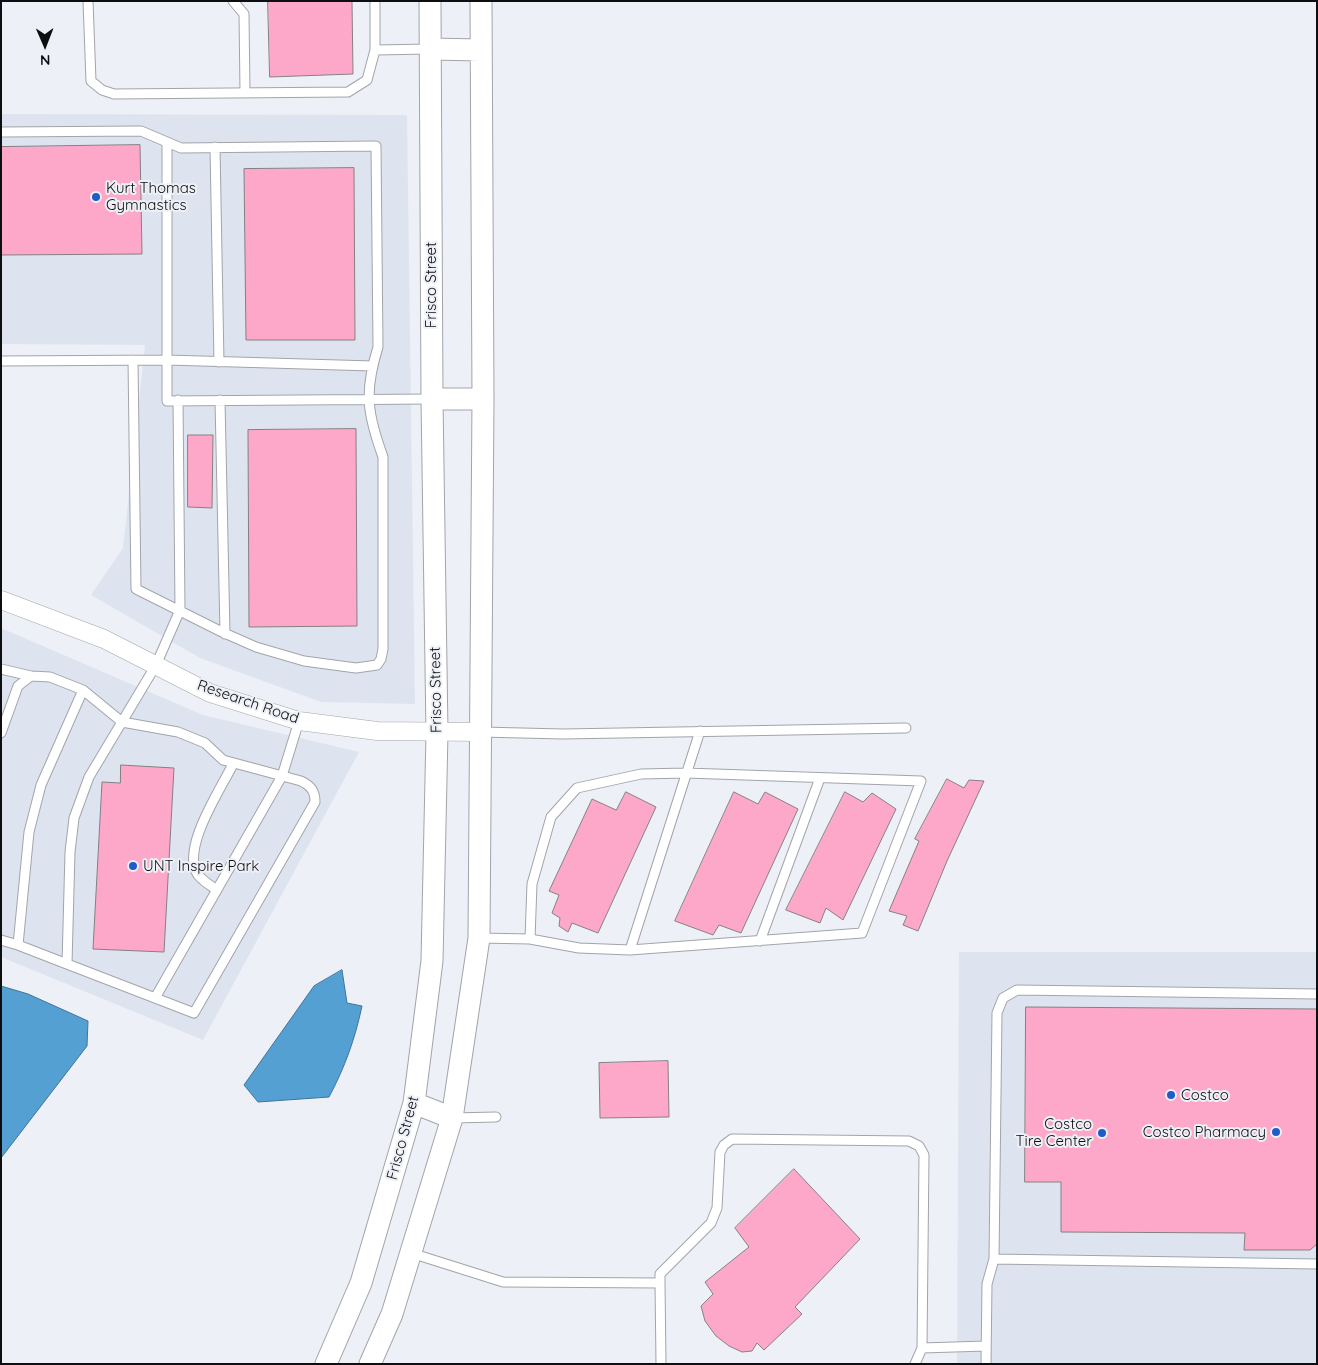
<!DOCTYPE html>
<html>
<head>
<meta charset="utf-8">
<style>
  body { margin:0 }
  #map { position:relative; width:1318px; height:1365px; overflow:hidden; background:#edf0f6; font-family:Quicksand,sans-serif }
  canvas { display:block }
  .frame { position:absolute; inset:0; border:2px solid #0d0e10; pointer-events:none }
  .north { position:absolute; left:20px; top:20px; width:50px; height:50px; -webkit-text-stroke:4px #edf0f6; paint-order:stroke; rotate:179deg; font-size:14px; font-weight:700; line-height:20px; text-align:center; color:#0d0e10 }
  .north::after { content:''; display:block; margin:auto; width:18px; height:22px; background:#0d0e10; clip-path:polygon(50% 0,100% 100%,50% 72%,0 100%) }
</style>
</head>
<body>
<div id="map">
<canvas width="1318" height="1365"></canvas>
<div class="frame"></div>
<div class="north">N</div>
</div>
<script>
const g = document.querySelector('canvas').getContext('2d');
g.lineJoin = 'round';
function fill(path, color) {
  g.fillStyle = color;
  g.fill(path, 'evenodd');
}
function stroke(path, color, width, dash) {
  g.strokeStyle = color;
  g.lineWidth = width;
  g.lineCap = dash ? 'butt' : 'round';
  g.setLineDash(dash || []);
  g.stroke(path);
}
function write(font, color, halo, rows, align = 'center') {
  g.font = font + ' Quicksand,sans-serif';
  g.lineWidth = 4;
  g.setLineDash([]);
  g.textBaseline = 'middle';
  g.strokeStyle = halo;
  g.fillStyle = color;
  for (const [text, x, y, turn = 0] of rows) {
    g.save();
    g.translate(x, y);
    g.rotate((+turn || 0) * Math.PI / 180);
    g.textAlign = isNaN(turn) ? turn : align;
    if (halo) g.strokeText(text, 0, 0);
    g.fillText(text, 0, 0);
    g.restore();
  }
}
fill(new Path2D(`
  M1,114l406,1 8,589 -94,-2 -121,-44 -109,-63 32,-47 22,-203 -144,-1z
  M1,628l202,87 156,37 -156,288 -202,-83z
  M959,952h358v412h-360z`), '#dee4ef');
const water = new Path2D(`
  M342,970l5,33 15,3c-7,33 -17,61 -33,91l-71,5 -14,-17 70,-99z
  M1,986l27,8 60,27 -1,25 -86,112z`);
fill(water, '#54a0d3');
stroke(water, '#3f7498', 1);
const building = new Path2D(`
  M268,1h84l1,73 -83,3z
  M140,145l2,109 -141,1v-108z
  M354,168l1,172h-109l-2,-171z
  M356,429l1,197 -108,1 -1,-197z
  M188,435h25l-1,73 -24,-1z
  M121,765l53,3 -10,184 -71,-3 9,-167 18,1z
  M947,779l17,9 5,-8 15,1 -37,80 -29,70 -15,-6 4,-9 -18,-5 30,-70 -4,-2z
  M626,792l30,15 -58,126 -26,-10 -4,9 -9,-6 1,-8 -8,-5 7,-18 -10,-4 43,-92 24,11z
  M734,792l24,12 7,-12 33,17 -57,124 -22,-8 -6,10 -38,-14z
  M845,792l18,10 9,-9 24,16 -53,111 -17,-12 -6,15 -34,-13z
  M1026,1007l291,2v235l-7,6h-66l1,-17 -184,-1v-50h-36z
  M668,1061l1,56 -69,1 -1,-55z
  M794,1169l66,70 -65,68 7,7 -38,36 -7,-7 -5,8 -10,1 -13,-6 -13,-10 -11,-15 -4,-15 12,-12 -8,-12 44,-35 -14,-19z`);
fill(building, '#fda8c8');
stroke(building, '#868082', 1);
const service = new Path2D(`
  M88,1l3,80 11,9 12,4 234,-2 19,-12 8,-30
  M233,1l11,13 1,78
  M375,1v49l55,-1
  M1,132l140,-1 40,17 195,-2 2,201c-14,45 -11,66 5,110v192l-2,10 -4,6 -21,3 -52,-7 -48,-14 -34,-15 -86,-43 -3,-229
  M167,143v217l206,6
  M215,147l4,215
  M1,361l166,-1v41l264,-2
  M220,400l5,234
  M1,669l30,7
  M481,732l82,2 343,-6
  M1,733l17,-47 13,-10 19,1 33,13
  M217,890c-6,-4 -14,-9 -19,-15 -18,-26 23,-86 35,-111
  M479,938l51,1 2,-55 19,-67 26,-29 64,-14 45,-1 235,8 -59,152 -232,17 70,-219
  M530,939l49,9 51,2
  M1,940l17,5
  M760,941l60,-163
  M67,964l-49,-19 11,-113 12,-47 42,-95 39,32 56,10 27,11 18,17 78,21c10,5 14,10 14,21l-121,211 -127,-49 3,-112 4,-34 15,-41 67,-112 24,-55 -2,-210
  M155,998l127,-222 17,-55
  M452,1118l44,-1
  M411,1253l92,29 157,1 1,81
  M994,1259l323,5
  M660,1283v-9l51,-51 6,-15 3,-56 4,-7 8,-6 177,2 10,5 5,9 -2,193
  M915,1364l7,-16 64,-2
  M986,1364l1,-80 7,-25 3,-246 6,-15 14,-8 300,4`);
const minor = new Path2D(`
  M1,600l103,39 106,54 89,28 78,10 104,1`);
const tertiary = new Path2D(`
  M430,49l51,1
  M432,399h51
  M414,1103l38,15
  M326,1364l35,-81 53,-180 18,-142 5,-228 -5,-334 -2,-398
  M370,1364l22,-50 60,-196 27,-180 4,-539 -2,-398`);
stroke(service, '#a2a4aa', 11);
stroke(minor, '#a2a4aa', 19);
stroke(tertiary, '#a2a4aa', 23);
stroke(service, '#fff', 9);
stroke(minor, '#fff', 18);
stroke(tertiary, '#fff', 21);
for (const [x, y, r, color] of [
  [96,197,5,"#205bc8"],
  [133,866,5,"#205bc8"],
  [1171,1095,5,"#205bc8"],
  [1276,1132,5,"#205bc8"],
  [1102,1133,5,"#205bc8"]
]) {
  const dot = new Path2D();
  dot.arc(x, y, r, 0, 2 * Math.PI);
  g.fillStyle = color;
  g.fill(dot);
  stroke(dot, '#edf0f6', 2);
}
write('15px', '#0d0e10', '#edf0f6', [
  ["Kurt Thomas",106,188],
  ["Gymnastics",106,205],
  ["UNT Inspire Park",143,866],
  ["Costco",1181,1095],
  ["Costco",1092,1124,"right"],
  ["Tire Center",1092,1141,"right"],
  ["Costco Pharmacy",1266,1132,"right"]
], 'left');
write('15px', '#0d0e10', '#edf0f6', [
  ["Frisco Street",431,285,-90],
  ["Frisco Street",436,690,-91],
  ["Research Road",248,702,19],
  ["Frisco Street",403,1138,-75]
]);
</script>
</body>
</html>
